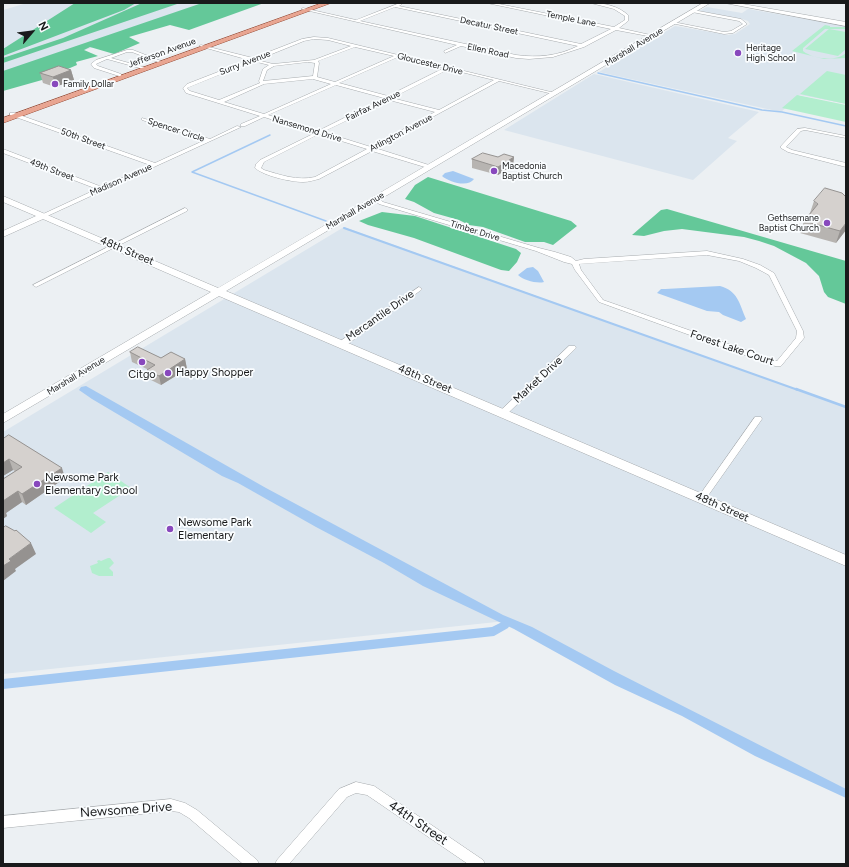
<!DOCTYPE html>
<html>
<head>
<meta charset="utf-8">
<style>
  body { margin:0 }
  #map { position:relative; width:849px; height:867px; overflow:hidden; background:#ecf0f3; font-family:Figtree,sans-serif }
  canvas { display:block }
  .frame { position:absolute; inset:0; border:4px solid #191a1b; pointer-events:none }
  .north { position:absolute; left:12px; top:12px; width:40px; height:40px; -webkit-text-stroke:3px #fafdff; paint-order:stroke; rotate:62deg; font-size:11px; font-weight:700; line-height:16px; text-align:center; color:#191a1b }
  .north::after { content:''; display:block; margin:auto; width:14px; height:18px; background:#191a1b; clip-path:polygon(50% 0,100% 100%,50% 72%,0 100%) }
</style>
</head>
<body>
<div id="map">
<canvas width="849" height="867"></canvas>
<div class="frame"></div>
<div class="north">N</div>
</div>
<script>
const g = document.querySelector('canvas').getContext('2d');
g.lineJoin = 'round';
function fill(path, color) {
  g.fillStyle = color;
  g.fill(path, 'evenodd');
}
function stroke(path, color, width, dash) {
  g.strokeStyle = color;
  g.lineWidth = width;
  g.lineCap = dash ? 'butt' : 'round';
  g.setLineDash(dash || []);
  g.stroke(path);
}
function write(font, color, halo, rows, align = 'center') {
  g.font = font + ' Figtree,sans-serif';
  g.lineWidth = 3.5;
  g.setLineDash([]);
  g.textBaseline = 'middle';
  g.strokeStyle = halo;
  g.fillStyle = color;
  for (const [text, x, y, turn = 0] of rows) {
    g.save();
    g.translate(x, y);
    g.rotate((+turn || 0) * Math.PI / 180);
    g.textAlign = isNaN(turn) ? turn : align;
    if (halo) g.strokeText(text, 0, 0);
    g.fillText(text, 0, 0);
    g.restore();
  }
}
fill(new Path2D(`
  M27,3h182l-39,19 -167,55v-67z
  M707,7l35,6 6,-4 98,17v78l-46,-9 -19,17 -182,-40 76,-46 53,9 7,-1 15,-10 -2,-3 -6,-2 -43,-8z
  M594,74l165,38 -31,26 9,3 -44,39 -189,-50z
  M344,227l502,180v386l-340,-172 -503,53v-242z`), '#dbe5ee');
fill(new Path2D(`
  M825,25l5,1v1h16v2h-21l-22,19v3c10,8 33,11 43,2v5l-22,1 -32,-8z
  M829,29l17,3v17l-8,7 -33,-7z
  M827,71l19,4v29l-46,-10z
  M797,95l49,10v17l-64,-14z
  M108,472l23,16 -38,25 13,9 -15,11 -37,-25z
  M108,558h2l4,5 -5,5 4,4v4h-14l-7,-3 -2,-7 8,-3 -1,-2 2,-1 2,1z`), '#b2eece');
fill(new Path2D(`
  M75,3h61l-12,7 -121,46v-7z
  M142,3h38l-177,60v-5l60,-20z
  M202,3h62l-75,27 -19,-5 -41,12 11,6 -26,11 -24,-7 -6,3 14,6 -22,6 1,3 -35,15 -39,11v-20z
  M428,177l143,44 6,5 -24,19 -9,-3h-19l-42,-15 -14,-2 -10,-5 -25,-7 -20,-11 -9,-3 10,-14z
  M667,209l179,52v43l-18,-7 -4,-5 -5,-16 -13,-13 -32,-17 -15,-5 -15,-4 -62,-8 -18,2 -20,5 -12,-1 29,-25z
  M382,212l33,4 101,33 5,4 -4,9 -8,9 -8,-1 -87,-32 -46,-13 -9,-4z`), '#64c899');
fill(new Path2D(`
  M453,171l21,8c-6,9 -25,3 -32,-3l3,-3z
  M533,267l5,4 6,11c-7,2 -21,-2 -26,-7l9,-7z
  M720,286c18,5 19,17 26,33l-5,3 -18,-7 -4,-3 -12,-1 -50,-18 4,-4h4z
  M86,386l180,102 237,127 29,12 82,44 232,118v9l-91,-42 -73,-40 -67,-31 -101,-56 -91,-43 -39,-23 -68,-36 -78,-44 -16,-7 -130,-77 -13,-9 2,-3z`), '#a4c9f2');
stroke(new Path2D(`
  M598,73l164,37 20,2 64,14
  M270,135l-78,37 134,49`), '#a4c9f2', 1.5);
stroke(new Path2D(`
  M344,228l454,162`), '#a4c9f2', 2);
stroke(new Path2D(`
  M796,389l50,18`), '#a4c9f2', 2.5);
fill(new Path2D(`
  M504,621l4,1 2,3 -2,3 -14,8 -491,53v-10l489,-52z`), '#a4c9f2');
const street = new Path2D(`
  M400,3l2,1 -3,2 182,38 30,-15 -124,-26h7l120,24 11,-7v-4l-11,-7 -23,-6c14,0 27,3 37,12v6l-9,7 36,8 -2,1 -37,-7 -32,17 -31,10 -24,2 -13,-1 -55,-12 -16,7 -1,-2 13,-6 -156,-36 2,-1 53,12zM395,7l183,39c-20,10 -40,12 -62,9l-156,-34z
  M693,10l48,9 6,5 -14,9 -9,1 -53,-11 2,-1 51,10 7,-1 12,-7 -4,-3 -47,-9z
  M314,37l14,1 227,55 -2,1 -54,-13 -124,67 57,18v2h-4l-56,-17 -53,28c-5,1 -10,3 -16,3 -12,0 -39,-6 -48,-14l1,-4 4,-4 55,-27 -51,-16 -19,9h-4v-2l19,-8 -74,-23 -3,-5 4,-4 62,-24 -50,-14 2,-1 52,13 49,-19zM314,39l14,1 23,6 -37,14 -41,4 -16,-4 47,-19zM355,47l39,9 -59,26 -18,-5 2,-14 -1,-2zM398,57l46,11 -56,28 -49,-13zM253,61l16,4 -6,4 -4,12 1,2 -41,17 -29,-9 -3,-3zM308,62l7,1 -2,13 -50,5 4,-11 7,-4zM449,69l45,11 -55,30 -47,-12zM313,79l18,5 -67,30 -40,-12 40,-18zM336,85l48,13 -66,33 -50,-16zM389,100l46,12 -64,35 -48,-15zM319,134l48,15 -52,28c-18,4 -34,-2 -51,-7l-3,-2 3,-6z
  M127,50h6l28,11 -3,1 -26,-10h-5l-16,6 36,10v2l-40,-11 -11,5 2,2 23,8v2h-2l-25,-8 -3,-4 5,-4z
  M10,113h4l141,50 50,-23 -63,-20v-2l68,21 27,-13 4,1 -198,91 -2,-1v-2l56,-26 -94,-36v-4l99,38 48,-22 -140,-50z
  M805,128l41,8v2l-41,-8 -4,1 -15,16 6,3 54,13v4l-58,-15 -7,-4v-2l16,-17z
  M374,198h4l5,4 156,46 16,4 16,5 5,4 8,-2 123,-8 36,8 17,6 14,8 29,58 1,7 -23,28h-6l-176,-64 -24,-32 -3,-6 -8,-2 -28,-11 -157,-47 -5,-4zM707,255l32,6 17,7 13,7 28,56 -1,7 -19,23 -174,-61 -22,-30 -2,-6z
  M185,208l2,1v2l-149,75 -2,1 -3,-2z
  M419,287l3,2 -1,1 -76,56h-6l-1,-2 1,-2z
  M569,346h6l1,2 -70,67h-6l-1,-2 1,-2z
  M755,417h6l1,2 -57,81h-6l-1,-2 1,-2z
  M356,782l18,4 109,74 2,4h-17l-101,-69 -11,-2 -9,4 -58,67h-14l2,-4 62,-71z
  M171,799l14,4 12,7 60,50 2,4h-16l-54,-46 -10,-6 -8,-1 -168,17v-12z`);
const secondary = new Path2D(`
  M703,3h7l-484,288 620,264v11l-627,-270 -216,127v-9l208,-122 -168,-73 -40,18v-6l33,-15 -33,-14v-6l215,92z
  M725,3h12l109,19v4z`);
const primary = new Path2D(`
  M322,3h9l-328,120v-5z`);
stroke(street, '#a7abae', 1);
stroke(secondary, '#a7abae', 1);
stroke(primary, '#974d38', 1);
fill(street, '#fff');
fill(secondary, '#fff');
fill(primary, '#e9a591');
fill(new Path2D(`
  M71,70l3,10 -19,7 -12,-4 -3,-10z
  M498,157h16l-1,8 -15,10 -26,-7v-9z
  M814,201l32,29 -10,13 -36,-10 4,-12 6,-8z
  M130,352l31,6 24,1 2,10 -26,16 -12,-6 -2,-9v-1l-15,-7z
  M3,439l62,39 -39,27 -4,-3 -16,11 1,3 -4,3v-40l12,-8 -2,-1 -10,6z`), '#b7b4b1');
fill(new Path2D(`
  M71,70l3,10 -19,7 -2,-10z
  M514,157l-1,8 -15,10v-8z
  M846,223v7l-10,13 4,-12z
  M185,359l2,10 -26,16 -2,-9z
  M9,459l4,11 -10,6v-13z
  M62,468l3,10 -39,27 -4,-11z
  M18,491l4,11 -16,11 1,3 -4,3v-18z
  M31,543l5,11 -21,15 1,2 -13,10v-15l6,-7z`), '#959290');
const building = new Path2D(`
  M59,66l12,4 -18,7 -13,-4z
  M483,153l15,4 6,-3 10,3 -16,10 -26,-8z
  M825,188l17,5 4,4v26l-6,8 -36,-10 14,-17 -4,-3z
  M138,347l23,11 10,-6 14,7 -26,17 -12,-6 8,-5 -25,-13z
  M9,435l53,33 -40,26 -4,-3 -15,10v-22l19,-12 -13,-8 -6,4v-24z
  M6,526l9,5 1,-1 15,13 -22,16 2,2 -8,5v-38z`);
fill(building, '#d5d1ce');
stroke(building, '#959290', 1);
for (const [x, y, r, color] of [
  [738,53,4,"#8848bd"],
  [55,84,4,"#8848bd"],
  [494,171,4,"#8848bd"],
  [827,223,4,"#8848bd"],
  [142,362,4,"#8848bd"],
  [168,373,4,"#8848bd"],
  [37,484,4,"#8848bd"],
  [170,529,4,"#8848bd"]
]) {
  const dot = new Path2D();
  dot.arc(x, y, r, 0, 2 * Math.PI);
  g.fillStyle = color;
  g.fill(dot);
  stroke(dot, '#fafdff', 1.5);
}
write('9px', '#191a1b', '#fafdff', [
  ["Temple Lane",571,19,11],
  ["Decatur Street",489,26,12],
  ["Marshall Avenue",634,47,-31],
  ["Ellen Road",488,51,12],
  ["Jefferson Avenue",162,53,-20],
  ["Surry Avenue",245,63,-21],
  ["Gloucester Drive",430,64,14],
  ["Fairfax Avenue",373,106,-26],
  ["Nansemond Drive",307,129,17],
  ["Spencer Circle",176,130,18],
  ["Arlington Avenue",401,133,-28],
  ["50th Street",83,139,20],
  ["49th Street",52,170,21],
  ["Madison Avenue",121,180,-24],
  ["Marshall Avenue",355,211,-30],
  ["Timber Drive",475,231,17],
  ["Marshall Avenue",76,376,-31]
]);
write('9px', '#191a1b', '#fafdff', [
  ["Heritage",746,48],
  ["High School",746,58],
  ["Family Dollar",63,84],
  ["Macedonia",502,166],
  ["Baptist Church",502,176],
  ["Gethsemane",819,218,"right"],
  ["Baptist Church",819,228,"right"]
], 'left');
write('11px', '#191a1b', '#fafdff', [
  ["48th Street",127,251,23],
  ["Mercantile Drive",380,316,-35],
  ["Forest Lake Court",732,348,19],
  ["48th Street",425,379,23],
  ["Market Drive",538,380,-43],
  ["48th Street",722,507,24]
]);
write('11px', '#191a1b', '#fafdff', [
  ["Happy Shopper",176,373],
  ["Citgo",142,375,"center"],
  ["Newsome Park",45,478],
  ["Elementary School",45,491],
  ["Newsome Park",178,523],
  ["Elementary",178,536]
], 'left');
write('13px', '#191a1b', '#fafdff', [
  ["Newsome Drive",126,810,-4],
  ["44th Street",418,823,34]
]);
</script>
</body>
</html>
